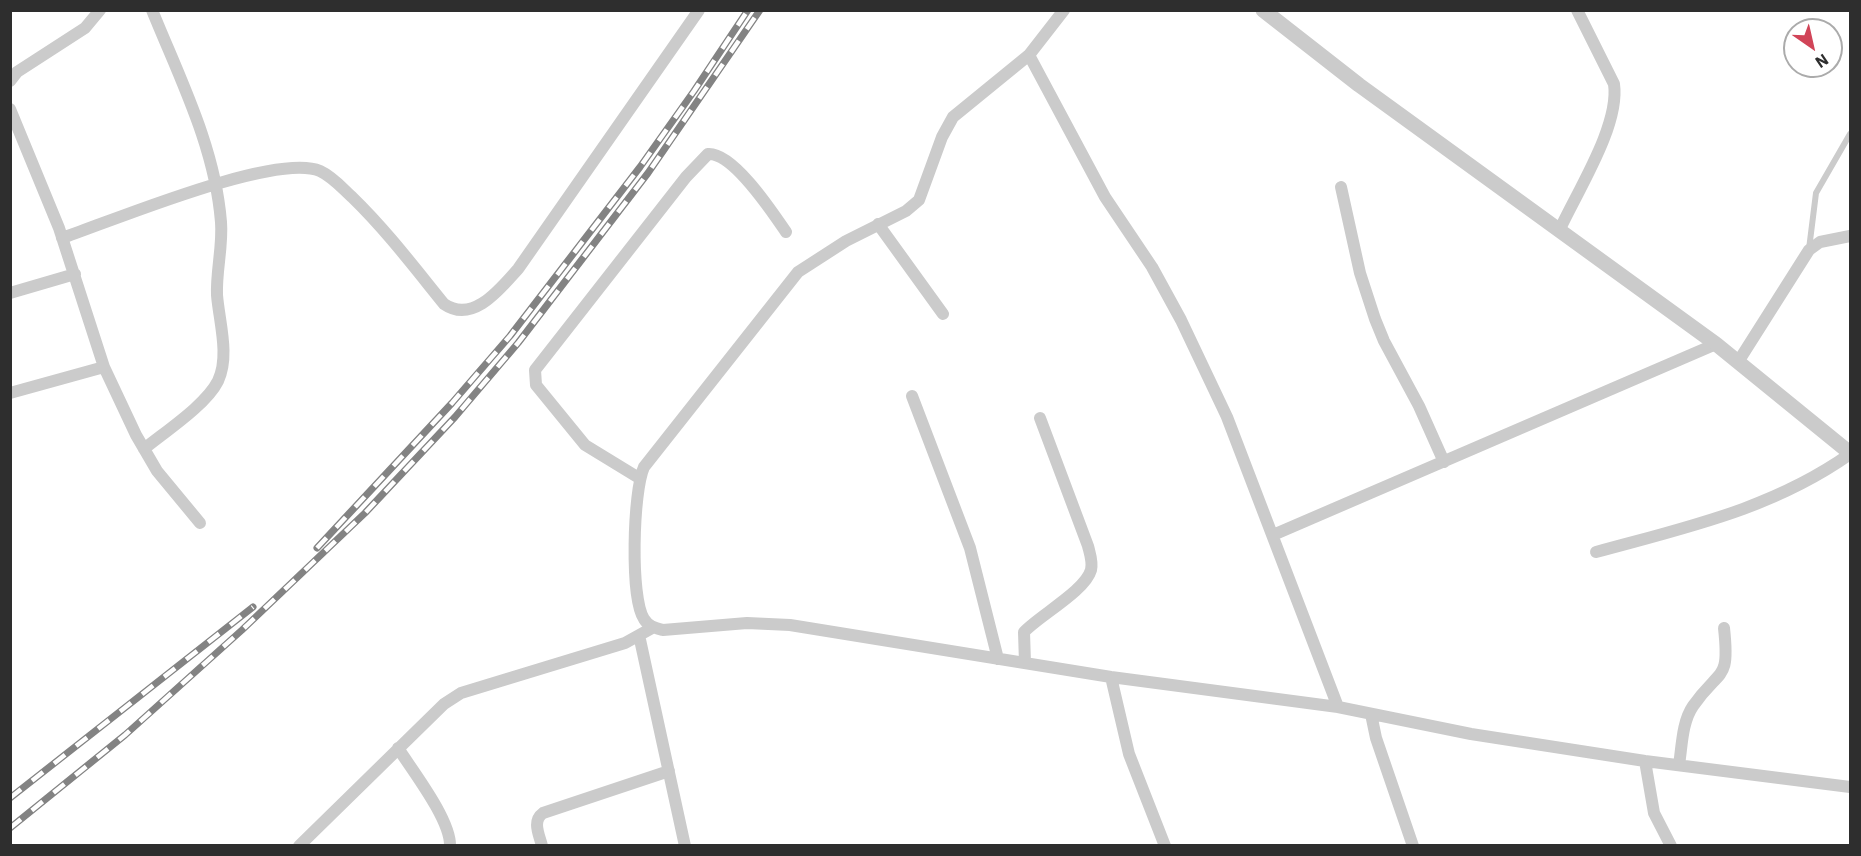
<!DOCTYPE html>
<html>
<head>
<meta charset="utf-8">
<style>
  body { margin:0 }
  #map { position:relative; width:1861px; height:856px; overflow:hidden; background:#fff; font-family:"IBM Plex Sans",sans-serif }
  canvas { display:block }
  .frame { position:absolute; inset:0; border:12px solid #2e2e2e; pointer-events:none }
  .north { position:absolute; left:1783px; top:18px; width:60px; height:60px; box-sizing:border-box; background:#fff; border:2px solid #ababab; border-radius:50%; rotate:146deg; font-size:16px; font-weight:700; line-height:24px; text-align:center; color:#2e2e2e }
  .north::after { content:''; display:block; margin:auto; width:21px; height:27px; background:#d14458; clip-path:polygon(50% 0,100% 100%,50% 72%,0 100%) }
</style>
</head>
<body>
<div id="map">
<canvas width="1861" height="856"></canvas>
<div class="frame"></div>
<div class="north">N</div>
</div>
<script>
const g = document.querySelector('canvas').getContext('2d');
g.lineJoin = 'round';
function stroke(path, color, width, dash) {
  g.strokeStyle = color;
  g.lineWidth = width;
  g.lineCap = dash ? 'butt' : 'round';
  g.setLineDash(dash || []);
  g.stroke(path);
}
stroke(new Path2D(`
  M1809,249l7,-56 34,-59`), '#cbcbcb', 6);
stroke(new Path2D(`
  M1064,10l-35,45 -76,62 -11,20 -23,63 -13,11 -60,30 -48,31 -154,195c-11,24 -14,131 0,152 5,8 11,9 19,11l84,-7 43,2 321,52 227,30 133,27 174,27 205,26
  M1029,55l76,142 47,70 29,53 46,97 111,290
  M10,81l7,-9 68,-44 15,-18
  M10,109l49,119 45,139 32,68 21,36 43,52
  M1341,187l19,86 15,46 9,22 35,65 25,56
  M878,224l65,90
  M1560,229c18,-39 60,-104 54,-145l-37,-74
  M62,238c50,-17 214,-86 258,-67 13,6 22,17 32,26 34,33 62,70 92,107 29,20 56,-15 74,-35l181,-259
  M10,293l65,-19
  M1738,362l71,-112 11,-8 30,-6
  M10,393l94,-26
  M912,396l58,152 28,111
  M144,449c22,-18 62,-44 74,-68 12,-25 1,-60 -1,-86 -1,-24 6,-49 4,-73 -6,-75 -41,-143 -69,-212
  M639,478l-54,-33 -49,-60 -1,-15 151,-193 22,-23c25,-2 65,59 78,78
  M1273,535l443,-191
  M1596,552c91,-25 176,-43 254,-98
  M639,635l46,211
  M1025,663l-1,-31c16,-17 61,-41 67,-62 2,-8 -1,-16 -3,-24l-48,-128
  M1111,677l18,77 36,92
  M1371,714l5,24 37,108
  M398,748c14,22 53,72 52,98
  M1645,761l9,52 17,33
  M1679,765c3,-19 3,-43 14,-59 27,-39 37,-23 31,-78
  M299,846l145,-142 17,-11 164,-50 27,-15
  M542,846c-3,-12 -10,-25 1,-33l126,-42`), '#cbcbcb', 12);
stroke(new Path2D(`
  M1263,10l96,75 357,259 134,109`), '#cbcbcb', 15);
const rail = new Path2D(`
  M317,548l135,-145 58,-67 130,-169 54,-76 54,-81
  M10,798l243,-191
  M10,828l115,-93 117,-105 123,-117 90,-96 63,-74 130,-170 112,-163`);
stroke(rail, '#838383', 7);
stroke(rail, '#fff', 4.5, [14]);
</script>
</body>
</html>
